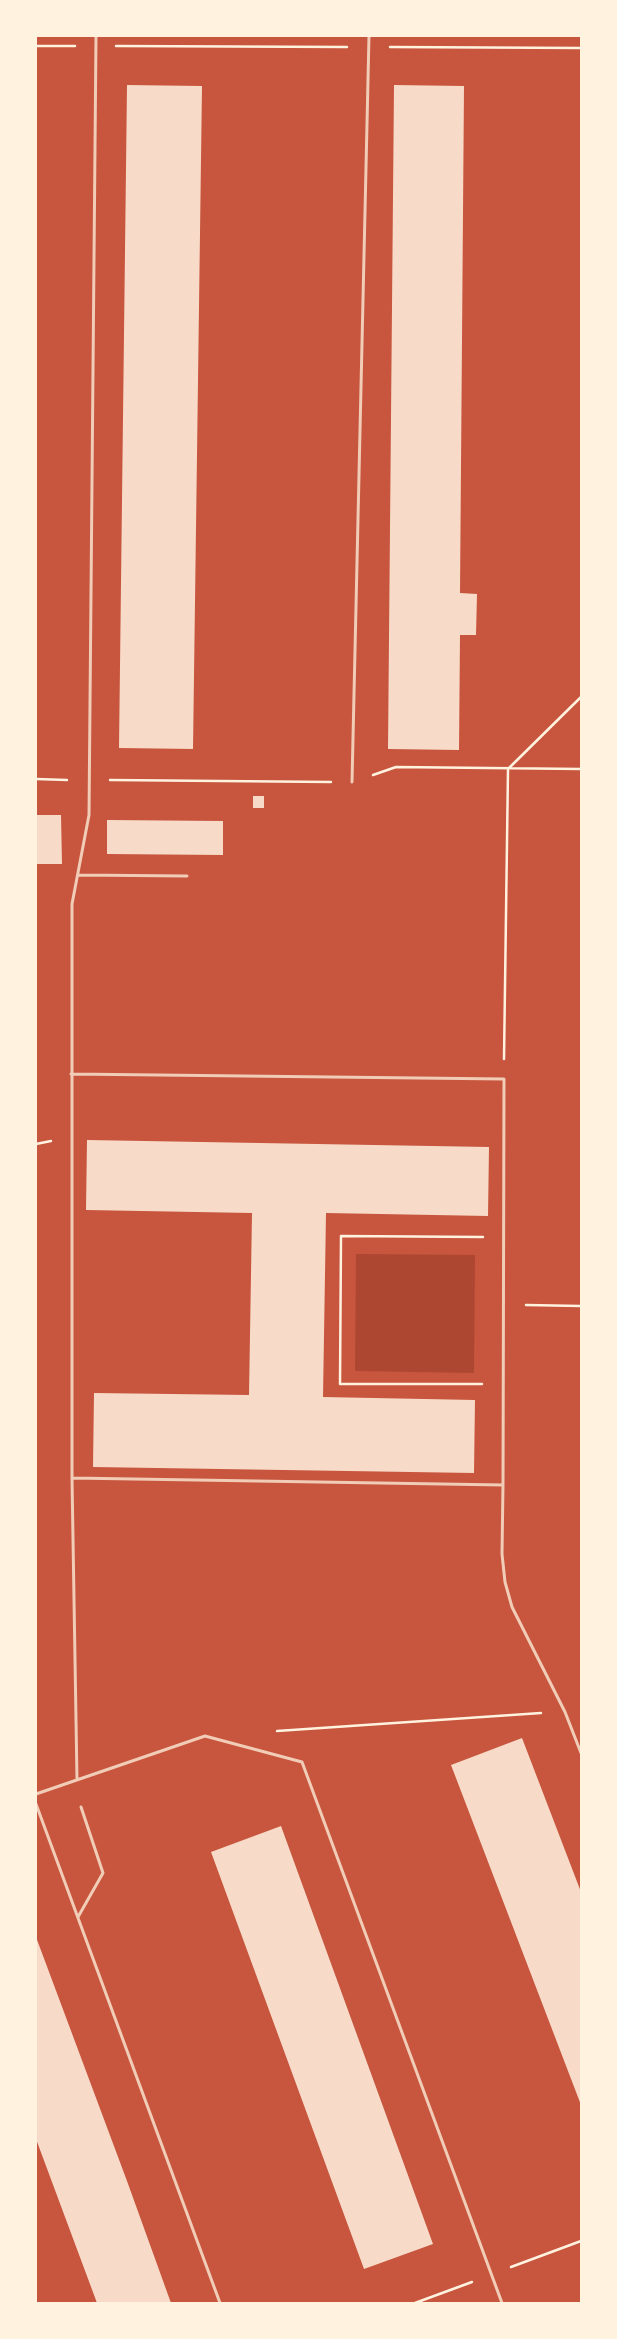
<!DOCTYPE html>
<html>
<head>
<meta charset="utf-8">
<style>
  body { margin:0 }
  #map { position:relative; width:617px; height:2339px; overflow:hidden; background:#c8553d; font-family:"Noto Serif",serif }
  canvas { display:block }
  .frame { position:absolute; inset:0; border:37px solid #fff3e0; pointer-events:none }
</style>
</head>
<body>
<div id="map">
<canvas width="617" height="2339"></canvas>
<div class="frame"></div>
</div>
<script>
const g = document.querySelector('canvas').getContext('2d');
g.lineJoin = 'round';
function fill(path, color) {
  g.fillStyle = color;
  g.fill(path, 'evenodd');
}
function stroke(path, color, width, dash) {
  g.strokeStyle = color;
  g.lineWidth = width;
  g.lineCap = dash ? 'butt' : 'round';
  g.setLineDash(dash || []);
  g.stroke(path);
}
fill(new Path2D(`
  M356,1254l119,1 -1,118 -119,-2z`), '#ae4732');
fill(new Path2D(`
  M127,85l75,1 -9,663 -74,-1z
  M394,85l70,1 -4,507 17,1 -1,41h-16l-1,115 -71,-1z
  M253,796h11v12h-11z
  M36,815h25l1,49h-26z
  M107,820l116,1v34l-116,-1z
  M87,1140l402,7 -1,69 -162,-3 -3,184 152,3 -1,73 -381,-6 1,-74 155,2 3,-182 -166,-3z
  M522,1738l59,154v213l-130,-340z
  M281,1826l152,418 -69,25 -153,-417z
  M36,1937l91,244 44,122h-74l-61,-164z`), '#f7dbc8');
stroke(new Path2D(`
  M36,46h39
  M116,46l231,1
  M390,47l191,1
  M373,775l23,-8 185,2
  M36,779l31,1
  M110,780l221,2
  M504,1059l4,-290 73,-72
  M36,1144l15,-3
  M526,1305l55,1
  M482,1384h-142l1,-148 142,1
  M277,1731l264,-18
  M511,2267l70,-26
  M415,2303l57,-21`), '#fff3e0', 2.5);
stroke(new Path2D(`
  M352,782l17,-746
  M78,875l109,1
  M71,1074l433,5 -1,406 -431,-7v-574l17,-89 7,-779
  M72,1478l5,302
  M503,1485l-1,69 3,28 7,25 53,105 16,41
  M36,1794l169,-58 97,26 200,541
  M36,1804l184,499
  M78,1917l25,-44 -22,-66`), '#f1ccb7', 3);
</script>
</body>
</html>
